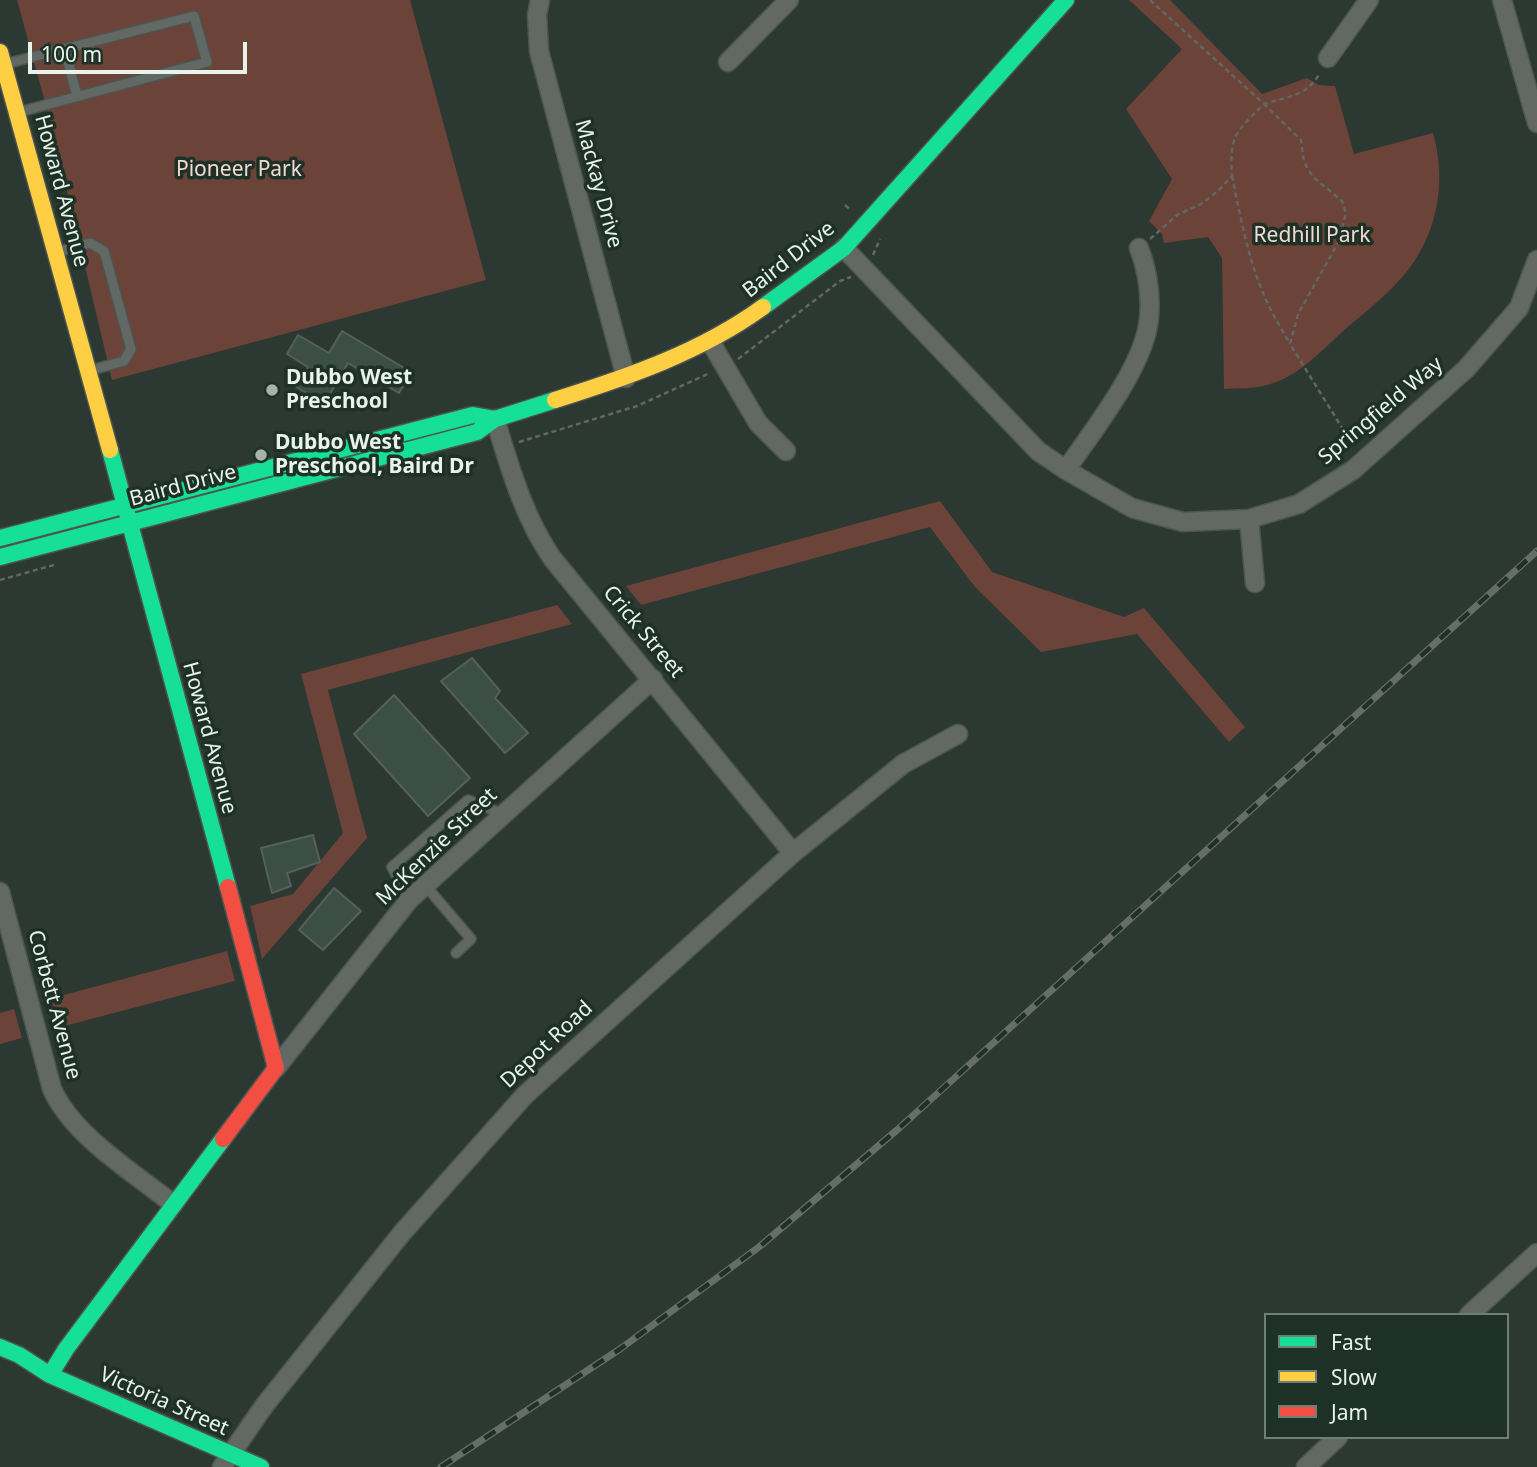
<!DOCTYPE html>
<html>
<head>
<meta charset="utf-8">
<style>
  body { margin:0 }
  #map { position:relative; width:1537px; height:1467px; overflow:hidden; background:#2c3832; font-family:"Noto Sans",sans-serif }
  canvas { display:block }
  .legend { position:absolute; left:1264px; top:1313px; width:245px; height:126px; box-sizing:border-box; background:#1e3127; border:2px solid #6e7f75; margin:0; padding:9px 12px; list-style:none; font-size:21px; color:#e7f3eb }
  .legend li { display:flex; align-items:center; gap:14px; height:35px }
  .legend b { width:35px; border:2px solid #6e7f75 }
  .scale { position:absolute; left:28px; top:42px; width:219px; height:32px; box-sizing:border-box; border:4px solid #e7f3eb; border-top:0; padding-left:9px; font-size:21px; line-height:24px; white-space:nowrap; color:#e7f3eb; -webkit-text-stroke:5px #1e3127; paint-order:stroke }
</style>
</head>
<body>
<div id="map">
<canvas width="1537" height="1467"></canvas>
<ul class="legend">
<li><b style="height:9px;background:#16e098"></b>Fast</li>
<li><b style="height:9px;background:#ffcf43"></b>Slow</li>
<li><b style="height:9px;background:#f24e42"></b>Jam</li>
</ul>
<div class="scale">100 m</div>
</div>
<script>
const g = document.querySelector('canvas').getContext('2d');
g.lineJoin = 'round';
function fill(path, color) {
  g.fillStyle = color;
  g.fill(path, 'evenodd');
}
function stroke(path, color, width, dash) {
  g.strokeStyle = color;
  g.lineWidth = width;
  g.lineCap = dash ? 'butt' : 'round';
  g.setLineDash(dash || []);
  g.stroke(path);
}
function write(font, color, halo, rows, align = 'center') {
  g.font = font + ' "Noto Sans",sans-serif';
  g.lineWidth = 7;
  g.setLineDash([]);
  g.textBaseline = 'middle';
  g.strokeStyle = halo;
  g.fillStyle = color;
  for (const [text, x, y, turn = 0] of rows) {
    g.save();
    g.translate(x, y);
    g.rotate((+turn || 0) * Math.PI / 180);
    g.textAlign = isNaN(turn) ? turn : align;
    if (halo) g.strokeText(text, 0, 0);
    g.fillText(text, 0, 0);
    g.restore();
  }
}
fill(new Path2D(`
  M17,0h393l76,280 -374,100 -61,-256z
  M1129,0h41l92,94 45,-16 12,7 16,1 19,68 79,-21c12,41 7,87 -16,124 -18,30 -50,53 -76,76 -22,20 -43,44 -74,52 -13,4 -29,3 -43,4l-2,-131 -14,-21 -44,6 -2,-9 -13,-13 23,-42 -46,-70 56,-60z
  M940,501l52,71 132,45 20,-9 101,119 -16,15 -92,-108 -96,18 -66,-65 -45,-60 -289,78 -15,-19z
  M557,605l15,19 -244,66 39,148 -105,121 -12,-53 43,-12 50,-61 -42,-159z
  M227,951l8,30 -178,47 -8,-29z
  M14,1009l8,29 -22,6v-31z`), '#6b4338');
const building = new Path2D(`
  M342,331l69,41 -12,21 -51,-30 -24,41 -28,-17 12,-20 -21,-13 11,-19 31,18z
  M472,658l28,33 -5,7 33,35 -23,20 -64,-72z
  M394,695l76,83 -42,38 -74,-82z
  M313,835l7,27 -33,11 4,13 -19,7 -11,-45z
  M334,888l27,23 -38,39 -24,-20z`);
fill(building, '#3c4f46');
stroke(building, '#56605b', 2);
const lane = new Path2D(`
  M65,50l12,46
  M5,64l189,-48 13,46 -188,50
  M57,252l33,-9 14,8 27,98 -7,12 -36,10
  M425,885l46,54 -15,14
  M409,900l-17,-33 76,-67 35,14`);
const street = new Path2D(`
  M540,0l-3,15 2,36 87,327
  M1502,0l35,123
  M1328,58l41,-58
  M728,62l61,-62
  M844,248l194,203 28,19 66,38 51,14 66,-3 50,-15 54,-34 113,-101 53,-61 18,-48
  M710,341l48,82 28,28
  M495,419c15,49 28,96 57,139l241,295
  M1066,470c27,-40 79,-104 83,-152 2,-23 -2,-49 -10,-70
  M1249,519l6,64
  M0,892l52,197c21,47 81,83 121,115
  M276,1068l133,-168 244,-221
  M1469,1315l68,-62
  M222,1467l42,-61 138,-173 123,-138 268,-242 110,-89 55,-30
  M1306,1467l32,-30`);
const fast = new Path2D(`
  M763,307l81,-59 222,-248
  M110,450l118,437
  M0,538l473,-123 22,4
  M0,557l477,-125 18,-13 60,-19
  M0,1347l19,8 31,20 211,92
  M50,1375l16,-26 157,-210`);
const slow = new Path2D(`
  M0,52l110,398
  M555,400c73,-23 146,-48 208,-93`);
const jam = new Path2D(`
  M223,1139l53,-71 -48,-181`);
stroke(lane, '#4c5550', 12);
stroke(street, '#4c5550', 21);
stroke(fast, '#4c5550', 19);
stroke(slow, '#4c5550', 19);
stroke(jam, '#4c5550', 19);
stroke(new Path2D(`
  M1150,0l114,104c24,-8 42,-7 56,-31
  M1232,176c9,43 17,90 37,130 6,13 14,25 21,38
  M845,205l6,5
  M1150,239l27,-24 24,-11 17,-13 14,-15c-3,-41 4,-44 32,-72l37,36 3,22 9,15 29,24 4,12 -8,30 -40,71 -8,30 64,103
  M873,255l7,-16
  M738,359l102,-78 11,-4
  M519,442l118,-36 73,-33
  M0,580l54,-15`), '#616864', 2.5, [5, 3.5]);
stroke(lane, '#626965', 9);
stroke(street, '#626965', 18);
stroke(fast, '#16e098', 16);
stroke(slow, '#ffcf43', 16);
stroke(jam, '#f24e42', 16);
const rail = new Path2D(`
  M441,1467l179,-118 139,-102 138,-117 640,-579`);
stroke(rail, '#666e69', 7);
stroke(rail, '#1e3127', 4.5, [13]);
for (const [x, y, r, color] of [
  [272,390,7,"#a6b2aa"],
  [261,455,7,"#a6b2aa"]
]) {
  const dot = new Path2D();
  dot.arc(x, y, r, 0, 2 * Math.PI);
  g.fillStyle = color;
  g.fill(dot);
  stroke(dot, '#1e3127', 2.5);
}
write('21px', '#f1dad3', '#1e3127', [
  ["Pioneer Park",239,170],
  ["Redhill Park",1312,236]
]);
write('21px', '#e7f3eb', '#1e3127', [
  ["Mackay Drive",598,184,75],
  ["Howard Avenue",61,191,75],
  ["Baird Drive",789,260,-38],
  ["Springfield Way",1381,411,-40],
  ["Baird Drive",183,486,-15],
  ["Crick Street",643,632,50],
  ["Howard Avenue",209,738,75],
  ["McKenzie Street",437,847,-44],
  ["Corbett Avenue",54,1005,75],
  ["Depot Road",547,1045,-43],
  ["Victoria Street",164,1402,24]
]);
write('bold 21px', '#e7f3eb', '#1e3127', [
  ["Dubbo West",286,378],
  ["Preschool",286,402],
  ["Dubbo West",275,443],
  ["Preschool, Baird Dr",275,467]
], 'left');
</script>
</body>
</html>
